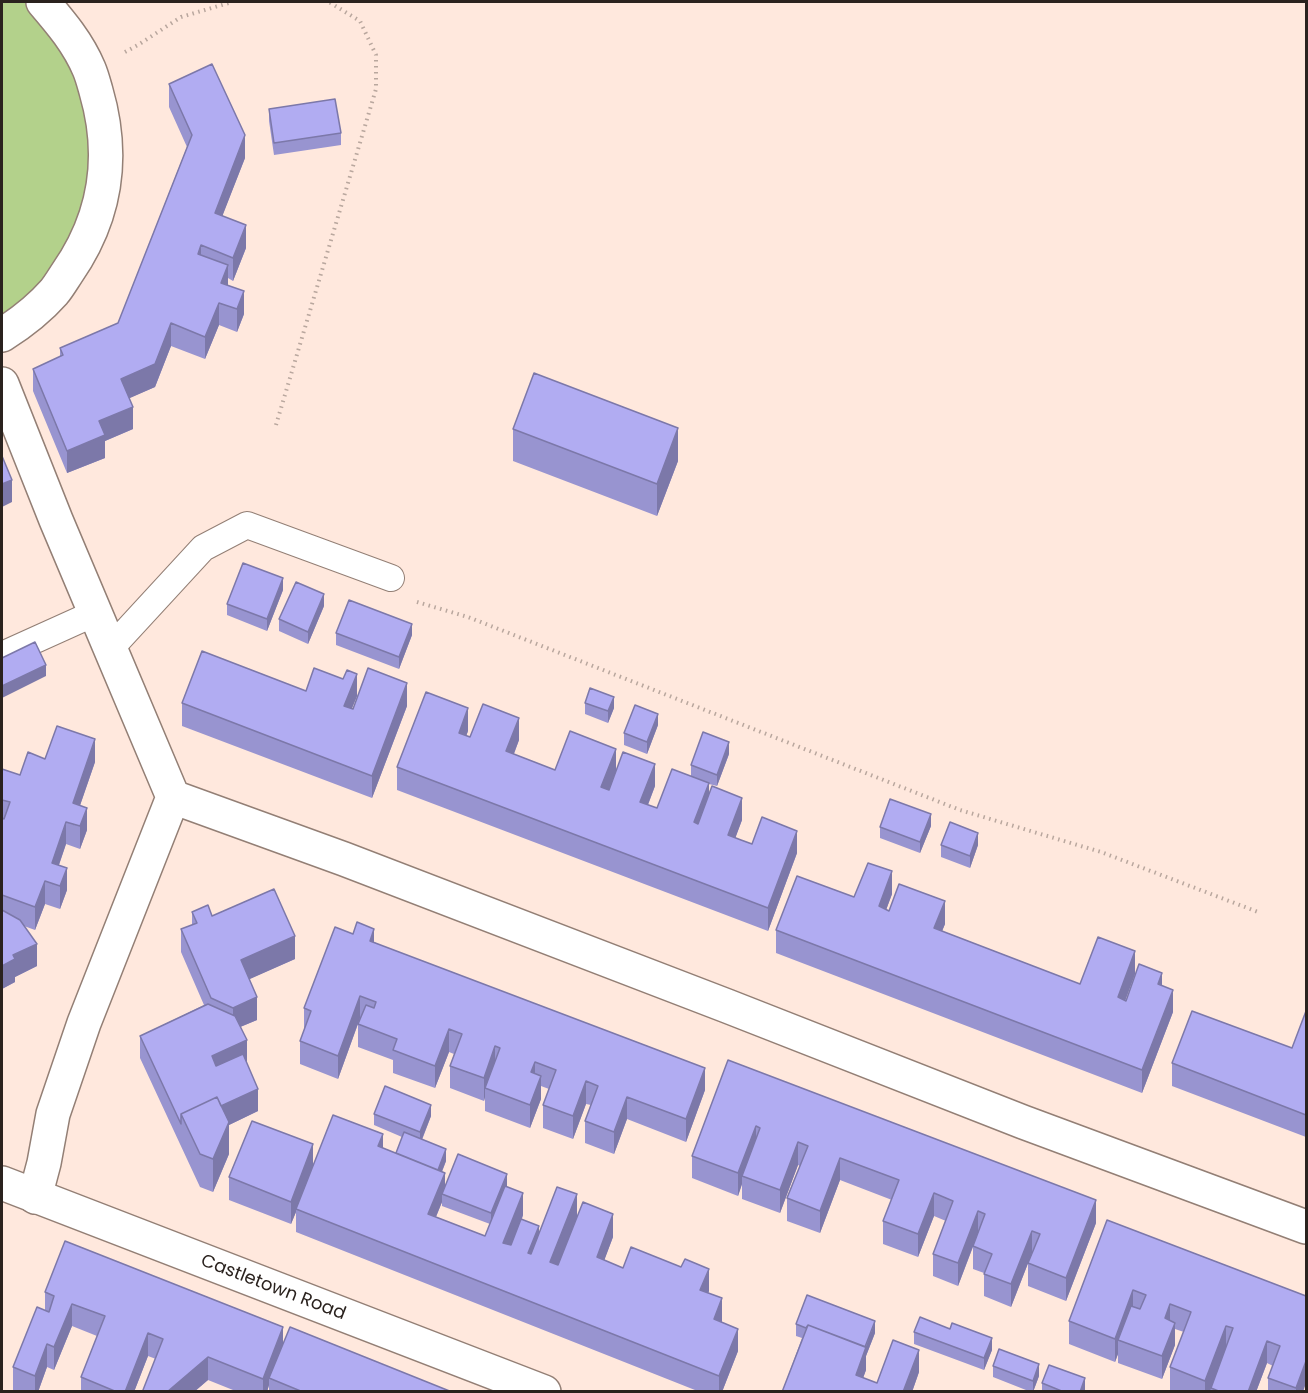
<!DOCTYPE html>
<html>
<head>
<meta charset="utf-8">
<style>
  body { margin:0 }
  #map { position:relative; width:1308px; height:1393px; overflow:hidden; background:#ffe8dd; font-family:Poppins,sans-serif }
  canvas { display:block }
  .frame { position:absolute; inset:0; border:3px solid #2a221e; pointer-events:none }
</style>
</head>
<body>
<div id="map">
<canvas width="1308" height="1393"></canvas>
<div class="frame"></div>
</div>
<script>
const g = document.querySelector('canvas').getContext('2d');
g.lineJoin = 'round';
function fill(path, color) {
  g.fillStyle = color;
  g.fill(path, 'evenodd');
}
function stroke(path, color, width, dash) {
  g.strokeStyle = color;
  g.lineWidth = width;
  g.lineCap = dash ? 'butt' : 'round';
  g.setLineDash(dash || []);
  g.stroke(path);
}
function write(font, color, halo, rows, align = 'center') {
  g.font = font + ' Poppins,sans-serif';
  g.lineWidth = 4.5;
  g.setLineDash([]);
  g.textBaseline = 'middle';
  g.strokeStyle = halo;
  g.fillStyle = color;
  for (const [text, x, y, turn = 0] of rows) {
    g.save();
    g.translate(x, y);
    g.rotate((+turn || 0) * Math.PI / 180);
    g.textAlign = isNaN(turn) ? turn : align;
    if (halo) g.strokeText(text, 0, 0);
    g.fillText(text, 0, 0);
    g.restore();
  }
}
fill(new Path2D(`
  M2,2h22l9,7 45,66 16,78 -12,67 -36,63 -44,37z`), '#b3d18b');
const service = new Path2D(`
  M110,649l93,-101 44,-23 144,53
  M2,655l93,-42`);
const minor = new Path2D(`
  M2,335c19,-12 37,-26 52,-43 5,-6 9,-13 13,-19 39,-56 48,-117 29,-182 -2,-7 -4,-15 -7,-22 -11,-26 -28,-46 -46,-67
  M2,384l54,136 117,277 -89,226 -31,91 -9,49 -9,34
  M173,797l171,62 383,147 296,116 283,105`);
const secondary = new Path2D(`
  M2,1183l542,209`);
stroke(service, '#937f75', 28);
stroke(minor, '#937f75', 36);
stroke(secondary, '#937f75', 36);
stroke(new Path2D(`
  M125,52l13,-7 43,-28 51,-15
  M276,425l100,-336v-34l-16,-34 -31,-19
  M417,602l51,15 492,193 141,42 157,60`), '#b9a79e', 4, [1.5, 4.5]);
stroke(service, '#fff', 26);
stroke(minor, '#fff', 33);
stroke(secondary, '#fff', 33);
fill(new Path2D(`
  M169,84l76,74 -23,58 24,32 -13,33 -5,-3v7l16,29 -7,18 -18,-7 -14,34 -34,-13 -16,41 -26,11 4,31 -28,12v17l-38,15 -34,-82v-22l27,-12v-9l58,-25 69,-176 -18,-40z
  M269,109l72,24v12l-67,10 -5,-34z
  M513,429l165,32 -21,55 -144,-55z
  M283,590l-16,41 -40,-16v-11z
  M324,606l-16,38 -29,-13v-12z
  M336,633l76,2 -13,34 -63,-24z
  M343,679l14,17 -5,12 55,-2 -35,92 -190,-72v-23l124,-12z
  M585,703l29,5 -6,15 -23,-9z
  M658,725l-11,29 -23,-9v-12z
  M468,731l-2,5 4,1 49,3 -5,14 41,16h61l39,16 -7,19 9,3 34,-32v-11l38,-11 -12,32 -8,-2v9l33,27 -7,18 17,6 45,9 -29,78 -371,-141v-23z
  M45,759l50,3 -15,43 7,25 -7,19 -14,-5 -7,21 8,25 -7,19 -15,-5 -10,26 -11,-4 13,40 -22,11v5l-13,7v-219l18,5z
  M931,826l-11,27 -40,-15v-11z
  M941,845h37l-8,23 -29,-11z
  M892,894l-6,16 59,14 -3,7 138,53 55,-10 -10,27 37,-15 11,26 -31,81 -366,-140v-23l78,-33z
  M192,912l20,4 83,43 -46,20 8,41 -17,7 6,35 12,49 -29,14v29l-16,38 -13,-5 -60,-129v-22l64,-31 -23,-53v-23l11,-4z
  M374,942l331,148 -19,52 -59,-23 -13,35 -29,-11v-22l6,-16 -5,-1 -13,35 -30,-11v-23l6,-16 -8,-3v13l-11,29 -45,-17v-14l-1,4 -34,-13v-22l4,-12 -5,-2 -14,36 -42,-15v-13l-35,-13v-23l-20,55 -38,-15v-23l4,-10v-23z
  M1306,1011v126l-134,-51v-23l120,-15z
  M728,1060l368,163 -30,78 -38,-15v-23l4,-10 -21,54 -27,-11v-23l-11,-4v-22l-15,39 -25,-10v-22l13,-33 -12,-5 -16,41 -35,-13v-23l9,-21 -52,-20 -20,53 -33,-12v-23l13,-32 -2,-1 -18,48 -38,-14v-15l-4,12 -46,-18v-22z
  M374,1114l57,2 -9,24 24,21 -4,11 3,15 62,-1v1l16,28 -1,4 17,15 38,-17 36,20 -9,23 19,8 86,23 -1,2 14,28v1l16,29 -16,41h-22l-404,-160v-20l-5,12 -62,-24v-23l84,-12 70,-17 13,5 6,-16 -28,-12zM442,1202v4l48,18 -5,12 -49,-19z
  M1107,1220l199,76 -3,96h-35v-14l5,-12 -6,-3 -11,29h-45v-2l-1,2h-36l-4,-2v-23l14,-35 -9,-3v16l-13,34 -44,-16v-9l-3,8 -46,-18v-23z
  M45,1292l238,52 169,48h-183v-7l-2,7h-29l-30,-12 -14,12h-51l13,-33 -8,-3 -14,36h-53v-15l16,-41 -25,-10 -18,44 -7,-3 -9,25h-21l-4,-2v-23l32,-57z
  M796,1324l79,9 -9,23v14l-3,8 14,5 42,-11 -7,20h-130l20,-54 -6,-2z
  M914,1332l78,18 -8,20 -70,-26z
  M993,1366l46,10 -6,16h-2l-38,-15z
  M1042,1383l43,7v2h-43z`), '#9894d0');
fill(new Path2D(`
  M245,135v23l-30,77v-22z
  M246,225v23l-13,33v-23z
  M201,245v23l-3,-14z
  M228,265v23l-7,17v-22z
  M244,291v23l-7,18v-23z
  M219,303v22l-14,34v-22z
  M171,323v23l-16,41 -34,15v-23z
  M133,407v22l-28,12v17l-38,15v-22l32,-30z
  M678,428v33l-21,55v-32z
  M12,480v22l-10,5v-23z
  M283,578v12l-16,41v-12z
  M324,594v12l-16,38v-12z
  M412,624v11l-13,34v-12z
  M46,665v11l-44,22v-12z
  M357,674v22l-13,32v-22z
  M407,683v23l-35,92v-22z
  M614,697v11l-6,15v-12z
  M468,708v23l-9,25v-23z
  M658,714v11l-11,29v-12z
  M519,718v22l-13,34v-23z
  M95,739v23l-22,64v-23z
  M729,742v12l-12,32v-11z
  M616,749v22l-15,39v-23z
  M655,764v22l-15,39v-23z
  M709,783v23l-15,39v-23z
  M742,798v22l-14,38v-23z
  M87,808v22l-7,19v-23z
  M931,814v12l-11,27v-11z
  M66,822v22l-14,41v-22z
  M797,831v22l-29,78v-23z
  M978,833v12l-8,23v-12z
  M67,868v22l-7,19v-23z
  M892,871v23l-13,35v-23z
  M45,881v23l-10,26v-23z
  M945,901v23l-11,27v-23z
  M374,929v22l-4,-10z
  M295,936v23l-54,24v-23z
  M37,944v22l-22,11v5l-13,7v-23l11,-11z
  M1135,951v23l-17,46v-23z
  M1162,973v23l-4,-12z
  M1173,990v22l-31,81v-23z
  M360,996v22l-22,61v-23z
  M257,997v23l-24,10v-22z
  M449,1029v23l-14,36v-22z
  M247,1040v22l-35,17v-23z
  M495,1046v23l-10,19v9l-1,4v-23z
  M535,1062v22l-4,-12z
  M705,1068v22l-19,52v-23z
  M541,1076v23l-11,29v-23z
  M586,1081v23l-13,35v-23z
  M258,1089v22l-29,14v29l-16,38v-33l-28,-36z
  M627,1097v22l-13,35v-22z
  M431,1105v11l-11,28v-12z
  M756,1126v22l-14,28v8l-4,12v-23z
  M383,1134v23l-5,-11z
  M798,1142v23l-18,48v-23z
  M313,1144v23l-17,42v3l-5,12v-22z
  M446,1149v12l-10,25v-12z
  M840,1158v22l-20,53v-22z
  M445,1173v22l-3,-1v8l-14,34v-22z
  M507,1174v12l-16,39v-12z
  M523,1193v22l-20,51v-23z
  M934,1193v23l-16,41v-23z
  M577,1194v23l-27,68v-23z
  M1096,1200v23l-30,78v-23z
  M978,1211v22l-20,53v-23z
  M613,1214v23l-16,43v-23z
  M539,1226v23l-11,27v-23z
  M1032,1231v22l-21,54v-23z
  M709,1269v22l-9,22v-23z
  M1133,1290v23l-15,27v14l-3,8v-23z
  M722,1298v23l-8,21v-23z
  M72,1304v22l-18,44v-23z
  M1170,1304v23l-5,-9z
  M875,1321v12l-9,23v14l-8,22 -2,-17z
  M1175,1323v22l-13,34v-23z
  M1226,1326v22l-15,40 -1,4h-5v-11z
  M283,1327v23l-14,28v7l-2,7h-4v-13z
  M738,1329v22l-16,41h-3v-16z
  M148,1333v23l-14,36h-9z
  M992,1338v12l-8,20v-12z
  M1267,1341v22l-11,29h-8z
  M47,1344v23l-9,25h-3v-16z
  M919,1350v22l-7,20h-9z
  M208,1357v23l-14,12h-27z
  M1306,1361v22l-3,9h-7v-4z
  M1039,1364v12l-6,16v-11z
  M1085,1378v14h-5z`), '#7c78a9');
const building = new Path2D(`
  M212,64l33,71 -30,78 31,12 -13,33 -32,-13 -3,9 30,11 -7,18 23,8 -7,18 -18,-6 -14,34 -34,-14 -16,41 -34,15 12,28 -34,14 6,14 -38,16 -34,-82 30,-14 -3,-7 58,-25 74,-188 -23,-51z
  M335,99l6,34 -67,10 -5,-34z
  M534,373l144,55 -21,56 -144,-55z
  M2,456l10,24 -10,4z
  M243,563l40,15 -16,41 -40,-15z
  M296,582l28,12 -16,38 -29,-13z
  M349,600l63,24 -13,33 -63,-24z
  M35,642l11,23 -44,21v-28z
  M202,651l104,40 8,-23 29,11 4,-9 10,4 -13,32 9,3 15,-41 39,15 -35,93 -190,-73z
  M590,688l24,9 -6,14 -23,-8z
  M426,692l42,16 -9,25 11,4 13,-33 36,14 -13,33 49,19 15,-39 46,18 -15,38 8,3 14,-38 32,12 -15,38 17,6 15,-39 37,14 -15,39 4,2 14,-38 30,12 -14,37 13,5 11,4 10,-27 35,14 -29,77 -371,-141z
  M635,705l23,9 -11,28 -23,-9z
  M57,726l38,13 -22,64 14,5 -7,18 -14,-4 -14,41 15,5 -7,18 -15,-5 -10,26 -33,-12v-77l2,1 6,-17 -8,-2v-31l18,6 8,-23 17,7z
  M703,732l26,10 -12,33 -26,-10z
  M890,799l41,15 -11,28 -40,-15z
  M950,822l28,11 -8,23 -29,-11z
  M868,863l24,8 -13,35 10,5 10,-27 46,17 -11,27 146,56 18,-47 37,14 -17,46 8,4 13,-37 23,9 -4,11 15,6 -31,80 -366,-140 21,-54 57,21z
  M274,889l21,47 -54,24 16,37 -24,11 -22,-10 -30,-69 16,-6 -5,-11 16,-7 4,11z
  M2,910l18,10 17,24 -24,11 2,4 -13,7z
  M357,922l17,7 -4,12 335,127 -19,51 -59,-22 -13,35 -29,-11 13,-35 -12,-5 -13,35 -30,-11 13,-35 -21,-8 -4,10 10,4 -11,29 -45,-17 15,-40 -5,-2 -11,32 -34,-12 12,-32 -13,-5 -14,37 -42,-16 4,-11 -39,-15 8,-19 8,3 2,-6 -16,-6 -22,60 -38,-15 11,-30 -7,-3 31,-81 18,7z
  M208,1004l27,12 12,24 -35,16 4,10 27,-12 15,35 -37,17 -4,-9 -36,17v10l-41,-88z
  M1192,1011l100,37 14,-37v104l-134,-52z
  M728,1060l368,140 -30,78 -38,-15 12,-29 -8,-3 -21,53 -27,-10 8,-20 -19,-8 12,-32 -7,-3 -20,52 -25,-9 20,-53 -19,-8 -16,41 -35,-13 16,-41 -59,-22 -20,53 -33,-13 21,-52 -10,-4 -18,48 -38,-14 18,-48 -4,-2 -18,47 -46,-17z
  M385,1086l46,19 -11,27 -46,-18z
  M217,1097l12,25 -16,37 -13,-5 -19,-40z
  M333,1115l50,19 -5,12 67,27 -17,41 57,22 20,-50 18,7 -20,50 8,2 10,-26 18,7 -11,27 3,1 26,-67 20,7 -27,68 8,3 25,-63 30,12 -16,43 26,11 8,-21 50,20 4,-8 24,10 -9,21 22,8 -8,21 24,10 -19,47 -423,-167z
  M252,1121l61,23 -22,58 -62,-25z
  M404,1132l42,17 -8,21 -42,-17z
  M458,1154l49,20 -16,39 -49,-19z
  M1107,1220l199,76v65l-10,27 -28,-10 12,-32 -13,-5 -19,51h-27l-10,-4 22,-60 -7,-2 -21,55 -35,-14 21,-55 -21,-8 -5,14 10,5 -13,33 -44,-16 13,-34 9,3 6,-14 -13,-5 -18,49 -46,-18z
  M65,1241l218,86 -20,52 -55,-22 -41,35h-21l-3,-2 20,-51 -15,-6 -23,59h-8l-36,-15 24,-61 -33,-12 -18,43 -7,-3 -12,32 -22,-9 24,-60 12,5 5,-16 -9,-4z
  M807,1295l68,26 -10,26 -57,-22 -2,3 -10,-4z
  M920,1317l30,12 2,-6 40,15 -8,20 -70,-26z
  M808,1325l58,22 -10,28 21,8 16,-43 26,10 -16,42h-121z
  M290,1327l162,65h-149l-34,-14z
  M999,1349l40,15 -6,17 -40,-15z
  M1049,1365l36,13 -5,14h-16l-22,-9z`);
fill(building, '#b1acf2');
stroke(building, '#7c78a9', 1.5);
write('18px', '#2a221e', '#fff', [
  ["Castletown Road",273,1288,21]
]);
</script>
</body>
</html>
